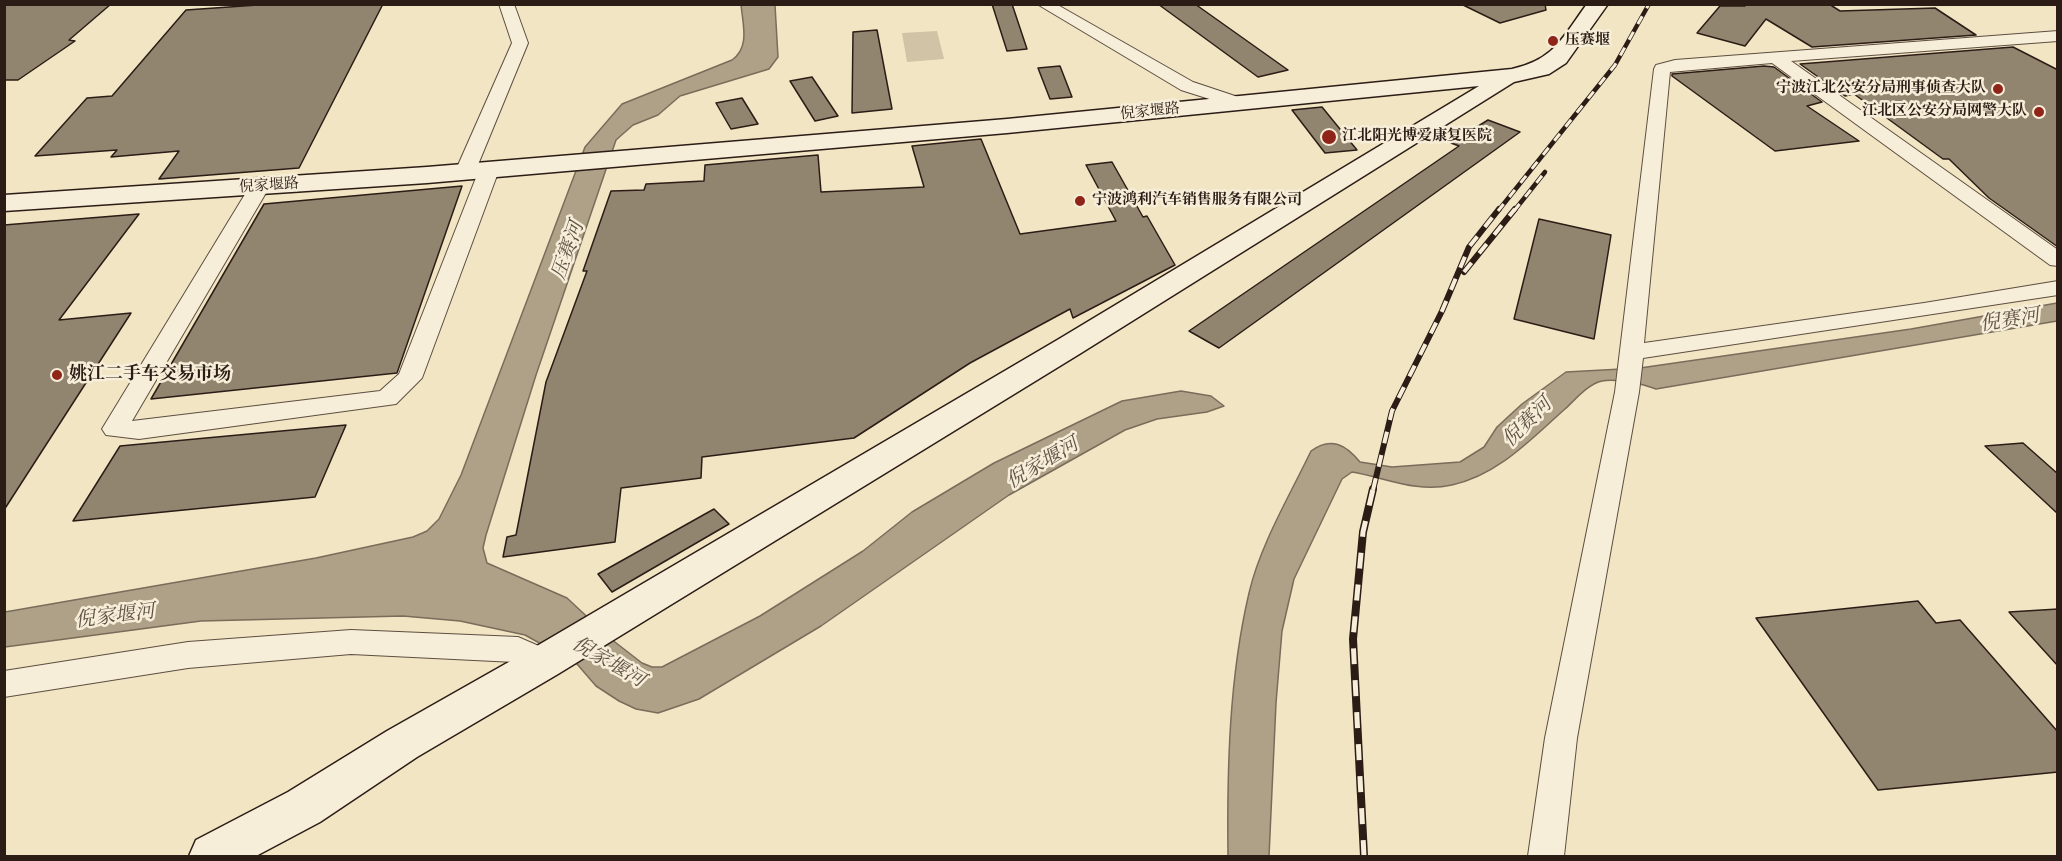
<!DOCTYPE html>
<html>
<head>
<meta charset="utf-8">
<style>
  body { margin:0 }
  #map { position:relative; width:2062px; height:861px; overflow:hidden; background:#f1e5c3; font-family:Cardo,serif }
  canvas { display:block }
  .frame { position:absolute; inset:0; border:6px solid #2c1c16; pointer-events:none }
</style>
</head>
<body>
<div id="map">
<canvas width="2062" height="861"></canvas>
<div class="frame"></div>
</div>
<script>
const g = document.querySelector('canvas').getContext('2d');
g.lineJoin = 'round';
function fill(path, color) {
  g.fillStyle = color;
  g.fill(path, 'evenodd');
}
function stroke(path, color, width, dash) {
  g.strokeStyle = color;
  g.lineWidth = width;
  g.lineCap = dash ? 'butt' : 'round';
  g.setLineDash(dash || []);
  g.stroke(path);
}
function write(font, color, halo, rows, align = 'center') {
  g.font = font + ' Cardo,"Noto Serif SC",serif';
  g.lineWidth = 5;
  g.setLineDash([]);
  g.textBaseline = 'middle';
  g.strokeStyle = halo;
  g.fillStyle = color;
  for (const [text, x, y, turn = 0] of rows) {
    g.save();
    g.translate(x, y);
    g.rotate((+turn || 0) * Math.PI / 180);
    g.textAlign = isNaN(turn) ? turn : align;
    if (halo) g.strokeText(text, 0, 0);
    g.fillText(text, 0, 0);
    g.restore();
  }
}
fill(new Path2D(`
  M937,31l7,28 -37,3 -5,-29z`), '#d0c3a6');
const water = new Path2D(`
  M741,5h34l3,52 -9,12 -89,27 -22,19 -25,10 -17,15 -80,235 -50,160 -3,13 4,15 80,35 44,41 31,24 10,4h10l98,-51 103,-65 49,-39 82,-49 128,-62 59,-10 30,5 13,10 -17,6 -50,7 -32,11 -116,65 -188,131 -122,73 -41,14 -22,-4 -17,-8 -23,-15 -19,-22 -52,-29 -65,-14 -57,-5 -202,5 -196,26v-35l311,-54 97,-21 14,-6 12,-12 22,-44 124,-328 37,-43 110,-44c18,-13 11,-35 9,-55z
  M2057,303v18l-401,68c-13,-5 -40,-11 -54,-8 -14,3 -27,19 -37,28 -35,31 -67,66 -113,76 -36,8 -65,-7 -100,-13l-10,7 -48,100 -12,52 -6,72 -7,153h-41c-1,-87 1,-178 21,-263 11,-48 41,-98 62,-142 20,-15 35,-6 49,11l32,5 68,-5 24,-15 13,-20 25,-23 44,-32 74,-4 271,-39z`);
fill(water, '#aea188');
stroke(water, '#7a6c5a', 1.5);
const building = new Path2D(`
  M4,4h107l-42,36 6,1 -57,39h-14z
  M272,4h111l-84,164 -140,11 20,-28 -68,6 6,-7 -82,6 52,-58 25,-2 74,-86z
  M992,4h20l15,45 -20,2z
  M1158,4h37l93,66 -30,7z
  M1461,4h84l1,6 -46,13z
  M1742,4h87l11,7 95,-3 41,27 -164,12 -46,-28 -21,27 -48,-13 23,-27h25z
  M877,30l15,79 -40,4 1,-81z
  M2013,47l45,23v177l-69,-49 -40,-39h-6l-89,-65 -9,2 -45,-32z
  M1060,66l12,31 -22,2 -12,-31z
  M1764,66l10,1 48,35 -15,4 52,35 -84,10 -103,-75v-2z
  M812,77l26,39 -23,5 -25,-40z
  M742,98l16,26 -27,5 -15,-26z
  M1322,107l35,43 -32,3 -33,-43z
  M1488,120l32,12 -301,216 -30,-17 270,-185 -8,-3z
  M981,139l39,95 96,-13 -30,-56 26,-3 31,55 4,-1 28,49 -102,53 -3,-9 -100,54 -116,75 -152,19 -1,21 -80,10 -6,54 -112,15 4,-20 9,-2 30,-153 41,-111h-4l28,-80 33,-1 2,-6 58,-3 1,-16 113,-10 3,37 103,-5 -12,-41z
  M462,186l-65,187 -246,26 113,-195z
  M139,214l-80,106 72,-7 -127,197v-285z
  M1539,219l72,16 -17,104 -80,-20z
  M346,425l-31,72 -242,24 47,-75z
  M2023,443l35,31v40l-73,-68z
  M714,509l15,15 -117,68 -14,-18z
  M1918,601l18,22 24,-3 98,112v40l-180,18 -122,-172z
  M2058,609v57l-49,-54z`);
fill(building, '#928570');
stroke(building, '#2c1c16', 1.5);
const street = new Path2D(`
  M499,4h15l14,39 -53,129 -3,4h-14l-3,-4 57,-129z
  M1037,4h19l137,78 51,17 3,4 -3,4 -6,1 -57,-18z
  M2058,31v10l-267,20 267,189v16l-8,-1 -278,-202 -102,9 -26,271 280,-40 134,-22v14l-415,63 -4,34 -62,346 -13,118h-36l17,-118 70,-346 39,-323 2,-4 19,-5z
  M489,164l7,2 3,4 -77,208 -26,26 -257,35 -33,-4 -4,-6 148,-243 3,-4h14l3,4 -138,235 248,-30 19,-17 80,-204 3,-4z
  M351,630l167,7 37,16 5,9 -5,9 -11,4 -29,-13 -164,-8 -163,14 -184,29v-26l184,-29z`);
const secondary = new Path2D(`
  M1587,4h21l-42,59 -17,11 -35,8 -433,271 -523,321 -141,83 -97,65 -64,34h-67l7,-16 92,-48 99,-61 143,-81 529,-311 420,-253 -472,47 -580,50 -423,28v-16l423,-28 580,-48 505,-50c43,-10 50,-31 75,-65z`);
stroke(street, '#5d4e41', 2);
stroke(secondary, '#2c1c16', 3);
fill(street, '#f6eed8');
fill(secondary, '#f6eed8');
const railFar2 = new Path2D(`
  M1498,211l117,-146 34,-61
  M1514,211l31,-39`);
const railFar1 = new Path2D(`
  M1464,272l51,-63
  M1373,490l19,-79 50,-100 27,-64 30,-38`);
const rail = new Path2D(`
  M1364,856l-11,-217 10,-107 10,-43`);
stroke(railFar2, '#2c1c16', 4.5);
stroke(railFar1, '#2c1c16', 6);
stroke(rail, '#2c1c16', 8);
stroke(railFar2, '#f6eed8', 3, [9]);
stroke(railFar1, '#f6eed8', 4, [12]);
stroke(rail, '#f6eed8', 5, [16]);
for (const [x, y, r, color] of [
  [1553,41,6,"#8f2418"],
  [1998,89,6,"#8f2418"],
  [2039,112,6,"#8f2418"],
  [1329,137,8,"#8f2418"],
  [1080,201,6,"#8f2418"],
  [57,375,6,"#8f2418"]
]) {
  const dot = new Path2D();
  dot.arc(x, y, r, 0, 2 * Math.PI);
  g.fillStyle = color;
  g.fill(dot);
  stroke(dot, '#f6eed8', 2);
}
write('bold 15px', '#2c1c16', '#f6eed8', [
  ["压赛堰",1565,41],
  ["宁波江北公安分局刑事侦查大队",1986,89,"right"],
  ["江北区公安分局网警大队",2027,112,"right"],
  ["江北阳光博爱康复医院",1342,137],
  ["宁波鸿利汽车销售服务有限公司",1092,201]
], 'left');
write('15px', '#2c1c16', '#f6eed8', [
  ["倪家堰路",1150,112,-6],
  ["倪家堰路",269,186,-4]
]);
write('bold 18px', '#2c1c16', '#f6eed8', [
  ["姚江二手车交易市场",69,375]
], 'left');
write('italic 20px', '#605144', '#f6eed8', [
  ["压赛河",569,251,-71],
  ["倪赛河",2010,321,-9],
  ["倪赛河",1528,423,-45],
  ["倪家堰河",1043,464,-31],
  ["倪家堰河",115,617,-7],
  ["倪家堰河",608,663,30]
]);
</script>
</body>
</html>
